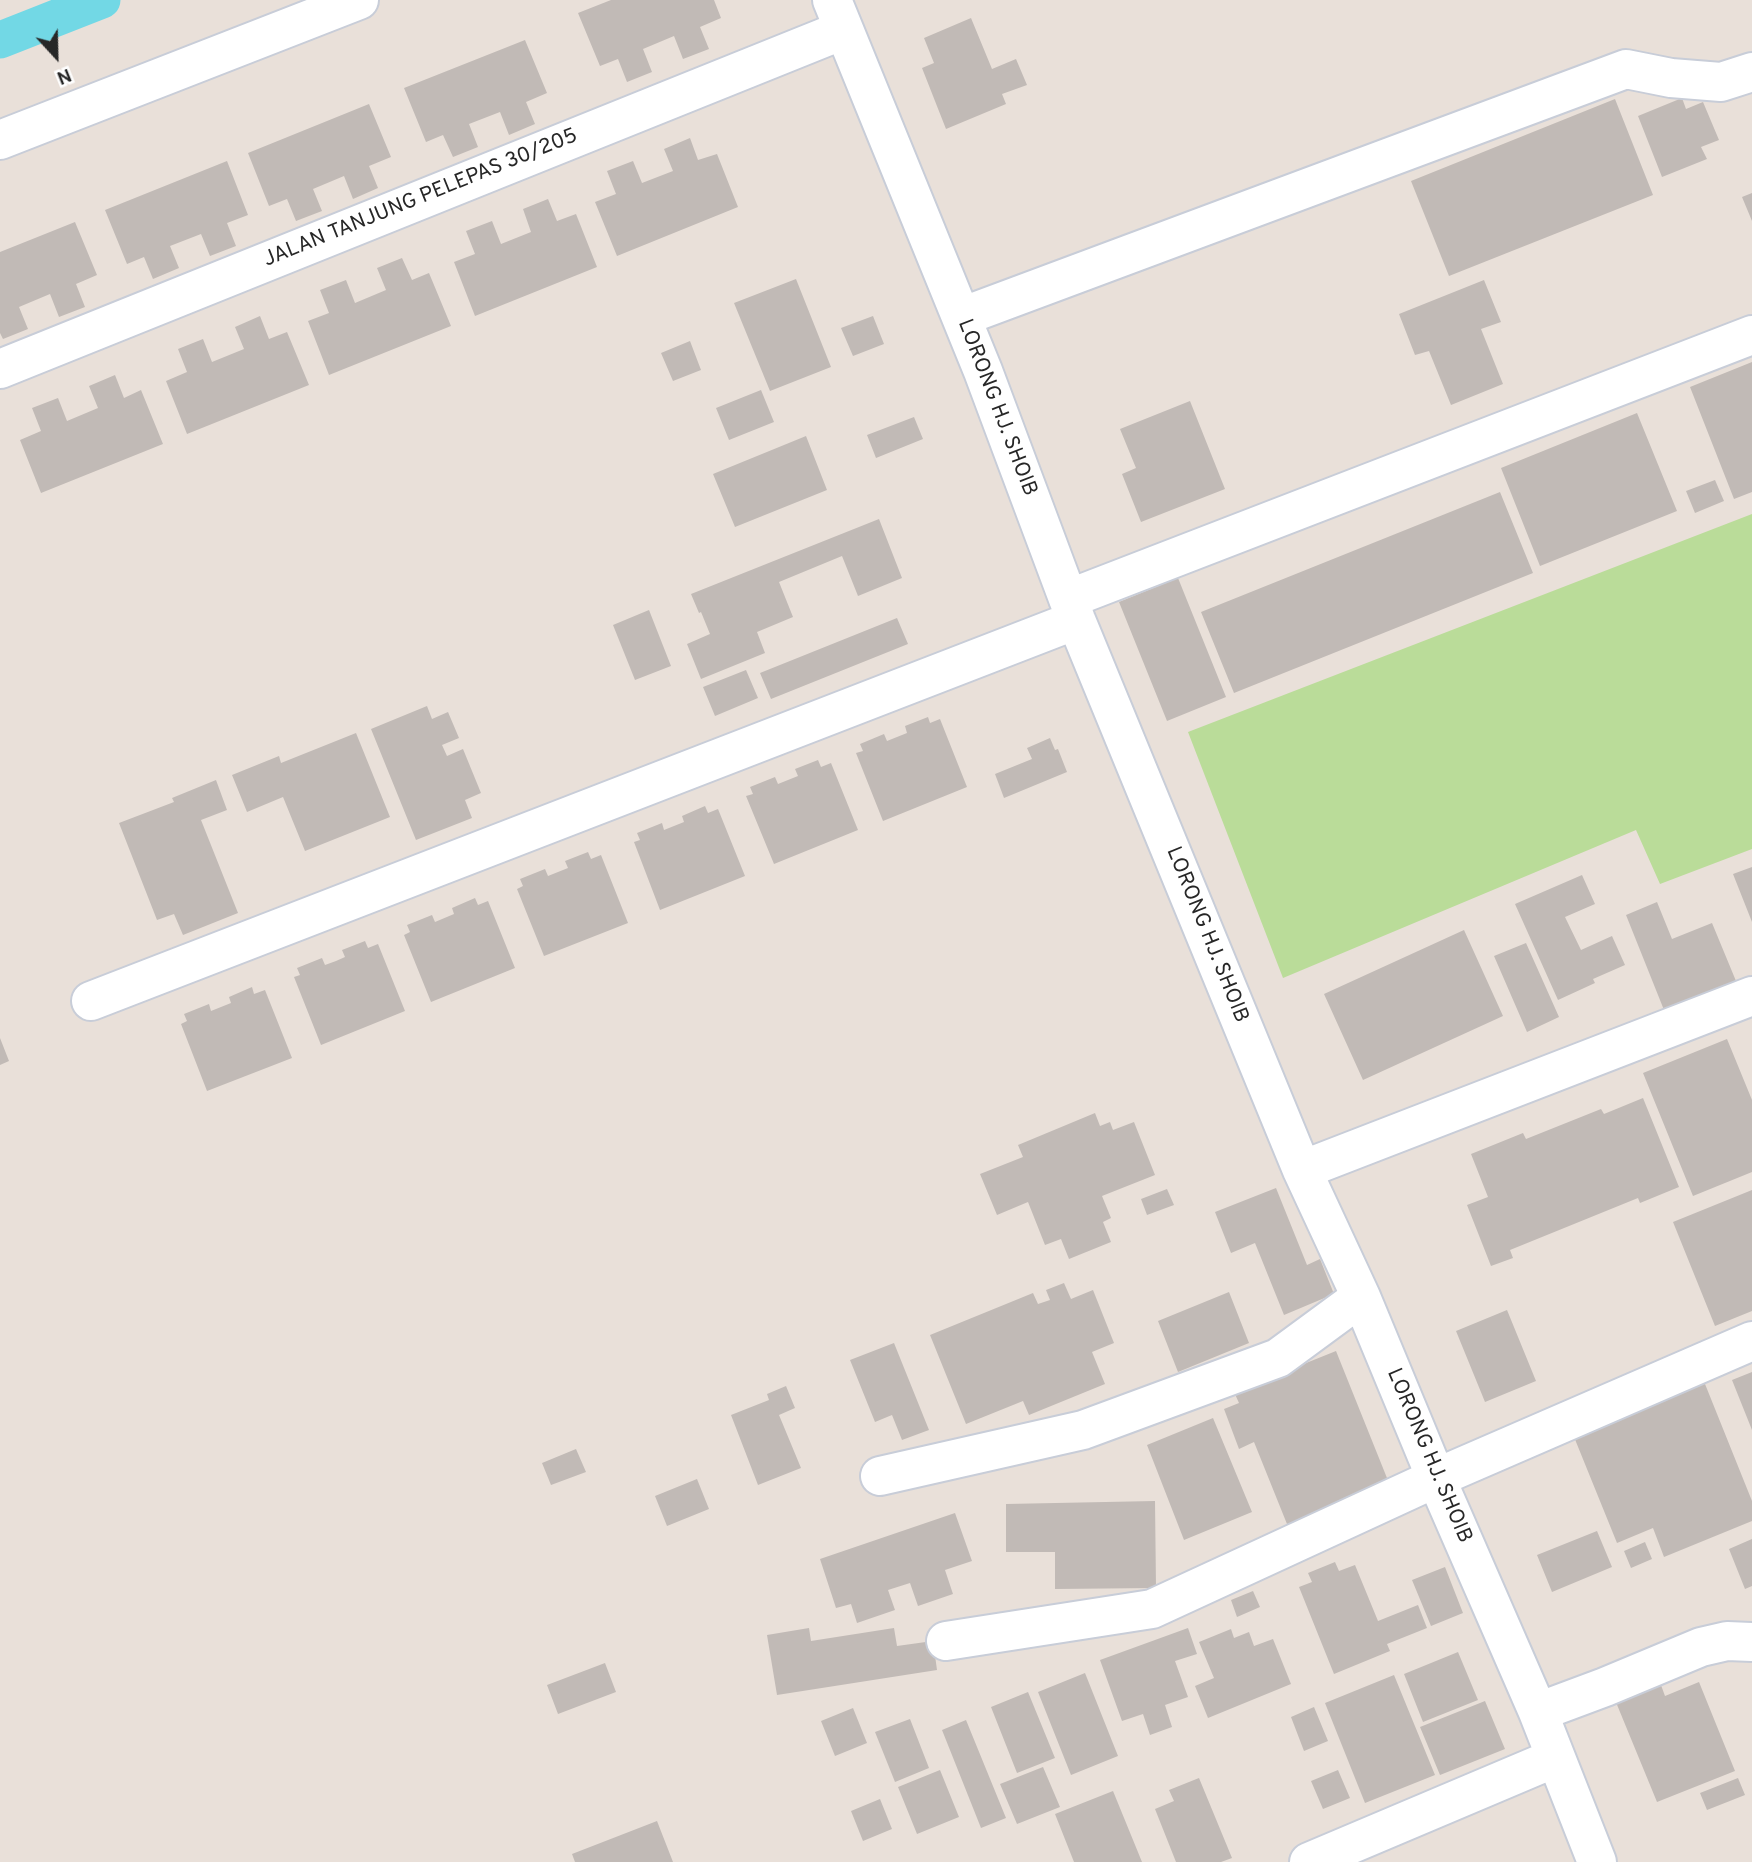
<!DOCTYPE html>
<html>
<head>
<meta charset="utf-8">
<style>
  body { margin:0 }
  #map { position:relative; width:1752px; height:1862px; overflow:hidden; background:#e9e0d9; font-family:Overpass,sans-serif }
  canvas { display:block }
  .north { position:absolute; left:21px; top:21px; width:70px; height:70px; -webkit-text-stroke:5px #fff; paint-order:stroke; rotate:158deg; font-size:19px; font-weight:700; line-height:28px; text-align:center; color:#272727 }
  .north::after { content:''; display:block; margin:auto; width:24px; height:32px; background:#272727; clip-path:polygon(50% 0,100% 100%,50% 72%,0 100%) }
</style>
</head>
<body>
<div id="map">
<canvas width="1752" height="1862"></canvas>
<div class="north">N</div>
</div>
<script>
const g = document.querySelector('canvas').getContext('2d');
g.lineJoin = 'round';
function fill(path, color) {
  g.fillStyle = color;
  g.fill(path, 'evenodd');
}
function stroke(path, color, width, dash) {
  g.strokeStyle = color;
  g.lineWidth = width;
  g.lineCap = dash ? 'butt' : 'round';
  g.setLineDash(dash || []);
  g.stroke(path);
}
function write(font, color, halo, rows, align = 'center') {
  g.font = font + ' Overpass,sans-serif';
  g.lineWidth = 7;
  g.setLineDash([]);
  g.textBaseline = 'middle';
  g.strokeStyle = halo;
  g.fillStyle = color;
  for (const [text, x, y, turn = 0] of rows) {
    g.save();
    g.translate(x, y);
    g.rotate((+turn || 0) * Math.PI / 180);
    g.textAlign = isNaN(turn) ? turn : align;
    if (halo) g.strokeText(text, 0, 0);
    g.fillText(text, 0, 0);
    g.restore();
  }
}
fill(new Path2D(`
  M1752,514v335l-92,35 -24,-54 -353,148 -95,-246z`), '#badc99');
stroke(new Path2D(`
  M0,40l102,-40`), '#72d8e5', 37);
fill(new Path2D(`
  M611,0h103l7,18 -21,9 9,22 -26,10 -9,-23 -31,13 9,23 -25,10 -9,-23 -18,7 -22,-53z
  M971,18l21,51 24,-10 11,26 -25,9 4,10 -60,25 -24,-61 12,-5 -10,-25z
  M525,40l22,53 -21,9 9,22 -26,11 -9,-23 -31,12 9,23 -25,10 -10,-22 -17,7 -22,-54z
  M1682,98l4,11 17,-7 16,38 -18,7 6,12 -45,18 -24,-61z
  M1615,99l38,96 -204,81 -38,-95z
  M369,104l22,53 -22,9 9,22 -25,11 -9,-23 -31,13 9,22 -26,10 -9,-22 -18,7 -21,-53z
  M690,138l8,22 19,-6 21,53 -121,49 -22,-54 21,-8 -9,-23 26,-10 9,22 31,-12 -9,-22z
  M227,161l21,54 -21,8 9,23 -26,10 -9,-22 -31,12 9,22 -26,11 -9,-22 -17,7 -22,-54z
  M1752,193v28l-10,-24z
  M548,199l9,22 19,-7 21,53 -122,49 -21,-54 21,-8 -9,-23 26,-10 9,23 30,-12 -8,-23z
  M75,222l22,53 -21,9 9,23 -26,10 -9,-23 -31,13 9,22 -25,10 -3,-6v-81z
  M402,258l10,22 17,-7 22,53 -122,49 -21,-54 21,-8 -9,-23 26,-10 9,23 31,-13 -9,-22z
  M796,279l35,88 -61,24 -36,-88z
  M1484,280l17,42 -20,7 22,55 -52,21 -22,-54 -14,4 -16,-41z
  M260,316l9,23 18,-7 22,53 -122,49 -21,-53 21,-9 -9,-23 25,-10 9,23 32,-13 -9,-22z
  M873,316l11,28 -31,12 -12,-28z
  M690,341l11,29 -28,11 -12,-28z
  M1752,362v130l-18,7 -44,-112z
  M115,375l9,23 17,-8 22,54 -122,49 -21,-53 21,-9 -9,-23 26,-10 9,23 31,-13 -9,-22z
  M761,390l13,32 -45,18 -13,-32z
  M1190,401l35,88 -84,33 -19,-48 14,-6 -16,-39z
  M1637,413l40,98 -137,55 -39,-98z
  M914,417l9,22 -47,19 -9,-23z
  M806,436l21,54 -92,37 -22,-53z
  M1715,480l9,21 -29,12 -9,-22z
  M1500,492l33,81 -299,120 -33,-81z
  M879,519l23,59 -44,18 -16,-40 -63,26 14,35 -36,15 8,21 -64,26 -14,-35 23,-10 -9,-22 -2,1 -8,-19z
  M1178,578l48,119 -59,24 -48,-119z
  M649,610l22,56 -36,14 -22,-55z
  M897,618l11,26 -137,55 -11,-26z
  M746,670l12,28 -43,18 -12,-29z
  M427,706l5,13 16,-7 11,26 -17,7 5,11 16,-7 18,44 -16,7 7,18 -56,22 -45,-111z
  M928,717l2,6 10,-4 27,68 -84,34 -27,-68 7,-2 -3,-7 24,-10 3,7 20,-8 -2,-7z
  M356,733l34,84 -85,34 -22,-54 -36,15 -15,-37 47,-19 2,7z
  M1050,738l5,12 3,-1 9,23 -63,26 -9,-24 37,-15 -5,-11z
  M818,760l3,7 10,-4 27,67 -84,34 -28,-68 7,-2 -3,-7 25,-10 3,7 20,-8 -3,-7z
  M216,780l11,30 -26,10 37,93 -55,22 -9,-21 -17,6 -38,-97 55,-21 -2,-4z
  M705,806l3,7 10,-4 27,67 -85,34 -26,-68 6,-2 -3,-7 25,-10 2,7 20,-8 -2,-6z
  M588,852l3,7 10,-4 27,68 -84,33 -27,-67 6,-3 -3,-7 25,-10 3,7 20,-8 -3,-7z
  M1752,867v55l-19,-48z
  M1582,875l13,29 -30,13 16,33 31,-14 13,29 -32,14 2,4 -37,17 -43,-96z
  M475,898l3,7 10,-4 27,67 -84,34 -27,-67 6,-3 -3,-7 25,-10 3,7 19,-8 -2,-6z
  M1657,902l15,37 40,-16 24,58 -72,29 -38,-95z
  M1464,930l39,86 -140,64 -39,-86z
  M365,941l3,7 10,-4 27,67 -84,34 -27,-68 6,-2 -3,-7 25,-10 3,7 11,-4 9,-4 -3,-7z
  M1526,943l33,74 -32,15 -33,-76z
  M252,987l2,7 11,-4 27,68 -85,33 -26,-67 6,-3 -3,-7 25,-10 2,7 20,-8 -2,-6z
  M0,1038l9,23 -9,4z
  M1727,1039l25,61v72l-59,24 -50,-123z
  M1643,1098l36,89 -39,16 -2,-5 -128,52 3,8 -22,8 -24,-61 21,-8 -17,-43 52,-21 3,6 75,-30 3,5z
  M1095,1113l5,13 10,-4 3,8 21,-8 21,53 -53,21 9,22 -8,4 8,20 -42,17 -8,-20 -16,6 -17,-43 -31,13 -17,-41 43,-17 -5,-12z
  M1276,1188l31,77 13,-6 14,35 -50,21 -29,-72 -24,10 -16,-41z
  M1167,1189l7,16 -27,10 -6,-16z
  M1752,1190v121l-37,15 -42,-104z
  M1064,1283l7,16 22,-9 21,53 -22,9 13,32 -76,31 -6,-14 -57,23 -36,-89 103,-42 5,11 12,-4 -4,-10z
  M1229,1292l20,51 -71,29 -20,-51z
  M1507,1310l29,71 -51,21 -29,-71z
  M894,1343l35,87 -27,10 -10,-25 -17,7 -25,-62z
  M1336,1351l55,137 -102,41 -35,-87 -15,7 -15,-40 15,-6 -5,-11z
  M1752,1372v58l-20,-50z
  M1703,1379l49,122v20l-88,36 -11,-29 -36,15 -45,-111z
  M786,1386l9,22 -16,7 22,53 -43,17 -27,-70 38,-15 -2,-6z
  M1213,1418l39,94 -68,28 -37,-95z
  M576,1449l10,23 -35,13 -9,-22z
  M697,1479l12,30 -42,17 -12,-30z
  M1155,1501l1,87 -101,1v-37h-49v-48z
  M955,1513l17,48 -27,9 8,24 -35,12 -8,-23 -22,7 7,20 -38,13 -6,-19 -15,4 -16,-49z
  M1597,1531l15,36 -60,25 -15,-37z
  M1752,1539v47l-7,3 -16,-40z
  M1645,1542l7,17 -21,9 -7,-17z
  M1335,1562l4,9 16,-6 23,56 40,-16 9,23 -40,16 3,7 -56,23 -35,-87 13,-5 -4,-9z
  M1445,1567l18,46 -32,13 -19,-46z
  M1253,1591l7,16 -23,10 -6,-17z
  M809,1628l2,13 83,-13 3,18 36,-5 4,29 -160,25 -10,-60z
  M1188,1628l9,26 -22,7 13,36 -23,8 7,22 -22,8 -7,-21 -21,7 -22,-61z
  M1231,1629l3,9 15,-6 5,14 19,-7 18,45 -83,34 -13,-32 19,-8 -15,-36z
  M1458,1652l20,48 -55,22 -19,-48z
  M605,1663l11,29 -58,22 -11,-29z
  M1085,1673l33,83 -47,19 -33,-83z
  M1394,1675l41,100 -70,28 -40,-100z
  M1658,1677l7,19 34,-14 36,89 -78,31 -44,-107z
  M1028,1692l27,66 -38,15 -26,-66z
  M1485,1701l20,48 -65,26 -20,-48z
  M1314,1707l14,34 -24,10 -13,-34z
  M853,1708l14,35 -32,13 -14,-35z
  M910,1719l19,49 -34,14 -20,-50z
  M966,1720l40,98 -25,10 -39,-98z
  M1043,1767l17,40 -43,17 -17,-40z
  M940,1770l19,47 -42,17 -19,-47z
  M1338,1770l12,28 -27,11 -12,-28z
  M1199,1778l33,80 -11,4h-45l-21,-53 19,-8 -5,-11z
  M1738,1778l7,17 -38,15 -7,-17z
  M1113,1791l29,71h-68l-19,-48z
  M880,1799l12,30 -29,12 -12,-30z
  M657,1821l16,41h-98l-3,-8z`), '#c1bab6');
const minor = new Path2D(`
  M832,0l151,371 93,249 226,550 59,127 75,181 102,234 59,150
  M961,317l665,-248 45,9 50,4 31,-10
  M0,369l843,-339
  M1068,599l684,-264
  M91,1001l985,-381
  M1302,1170l450,-174
  M880,1476l203,-46 195,-72 83,-61
  M946,1641l206,-32 284,-131 316,-137
  M1538,1712l67,-25 96,-40 26,-6 25,1
  M1309,1862l246,-104`);
const tertiary = new Path2D(`
  M0,140l359,-140`);
stroke(minor, '#c8cdd8', 42);
stroke(tertiary, '#c8cdd8', 42);
stroke(minor, '#fff', 38);
stroke(tertiary, '#fff', 38);
write('21px', '#272727', '#fff', [
  ["JALAN TANJUNG PELEPAS 30/205",421,199,-22],
  ["LORONG HJ. SHOIB",996,408,69],
  ["LORONG HJ. SHOIB",1206,935,68],
  ["LORONG HJ. SHOIB",1428,1456,67]
]);
</script>
</body>
</html>
